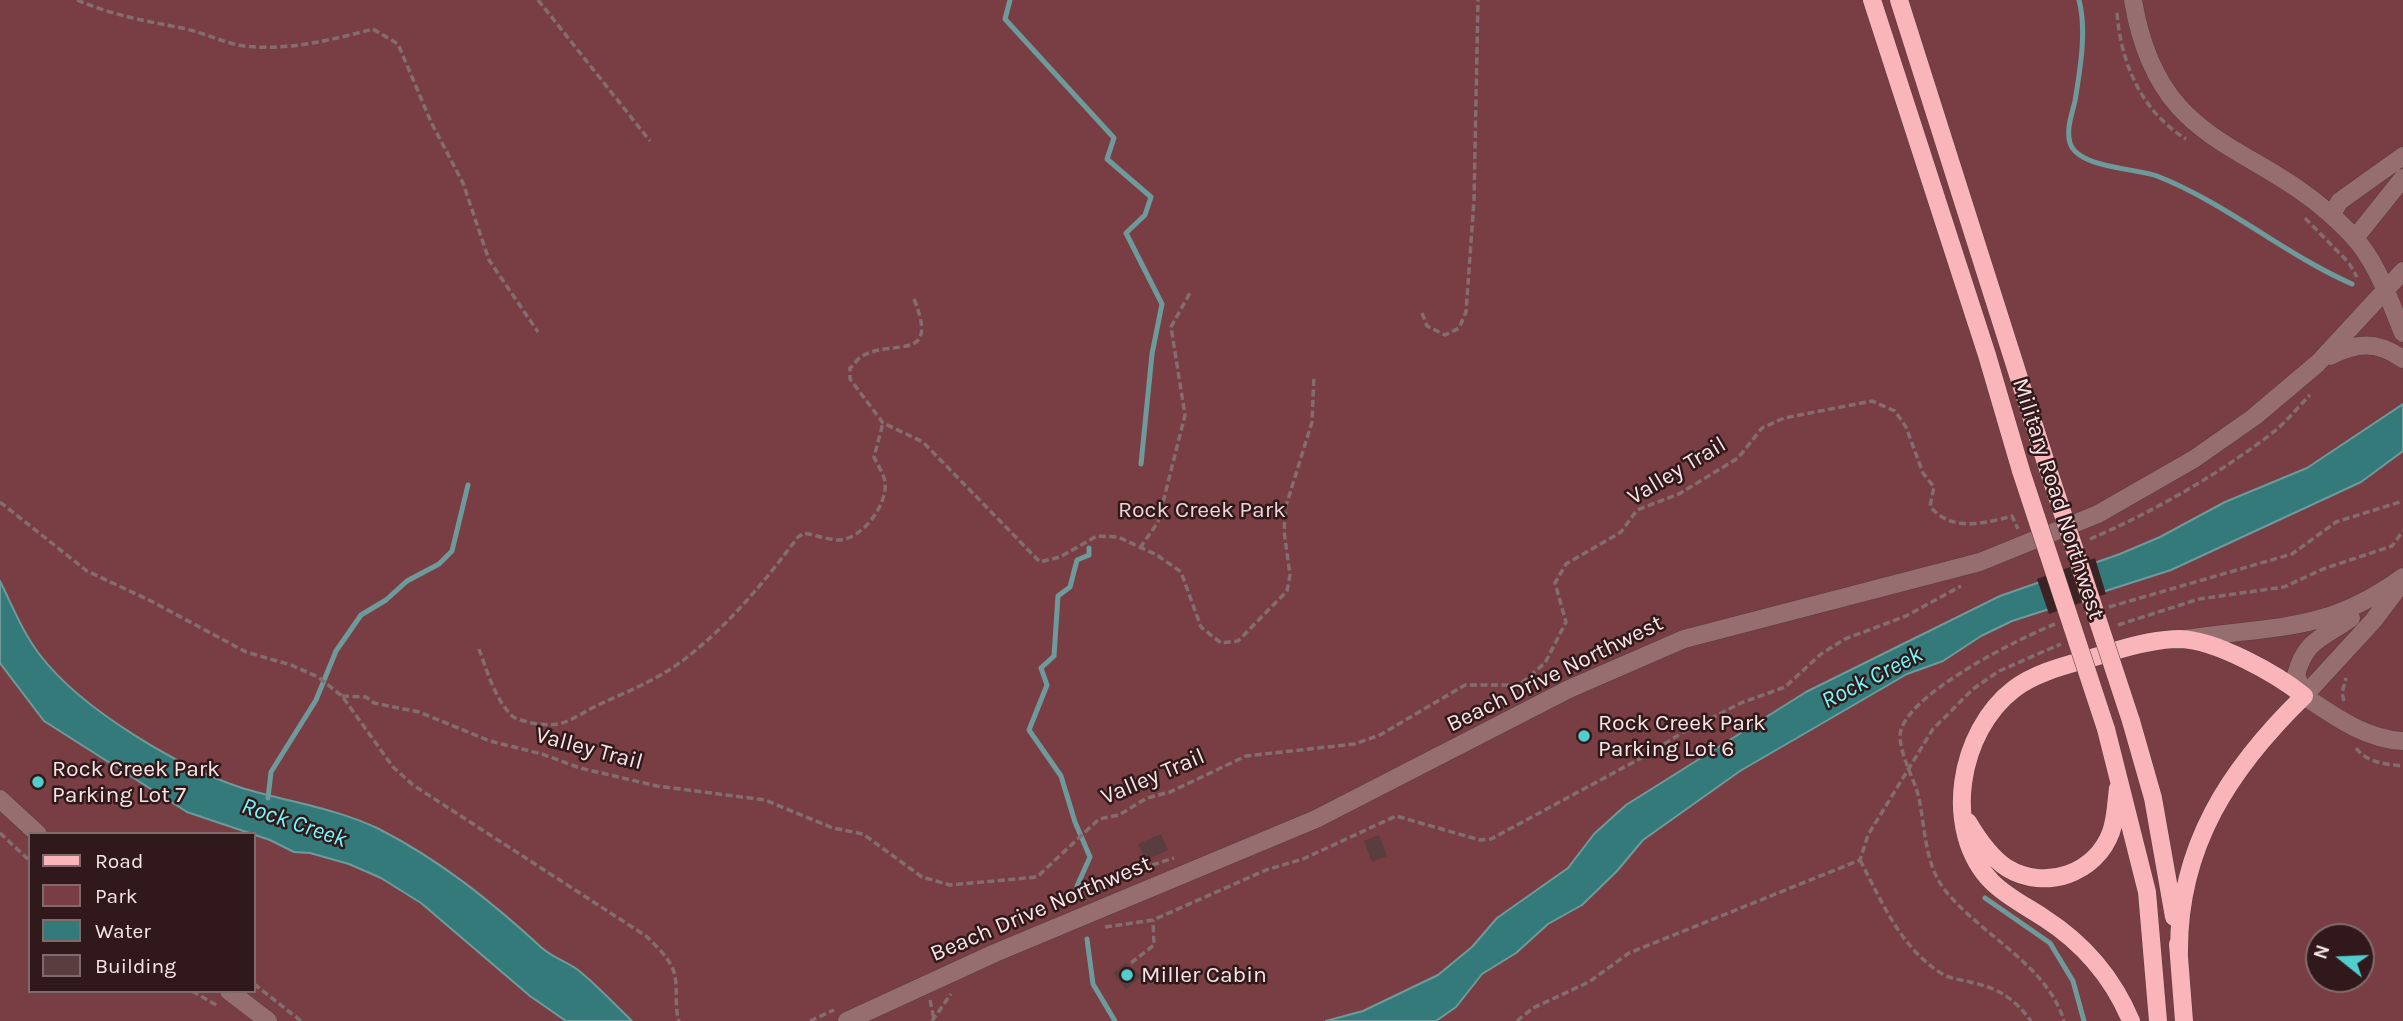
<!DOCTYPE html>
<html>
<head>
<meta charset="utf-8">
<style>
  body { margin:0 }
  #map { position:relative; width:2403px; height:1021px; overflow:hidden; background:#3c2224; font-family:Karla,sans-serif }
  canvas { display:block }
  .legend { position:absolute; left:28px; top:832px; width:228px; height:161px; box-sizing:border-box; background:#31191b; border:2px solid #806b6c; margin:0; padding:9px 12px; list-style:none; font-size:21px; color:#f7e5e6 }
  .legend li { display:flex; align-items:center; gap:14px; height:35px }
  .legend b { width:35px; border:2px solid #806b6c }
  .north { position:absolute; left:2305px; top:923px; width:70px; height:70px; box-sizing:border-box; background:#31191b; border:2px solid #806b6c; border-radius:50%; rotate:288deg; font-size:19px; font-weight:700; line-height:28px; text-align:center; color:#f7e5e6 }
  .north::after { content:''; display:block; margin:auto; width:24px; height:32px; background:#52cdce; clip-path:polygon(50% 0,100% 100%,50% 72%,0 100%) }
</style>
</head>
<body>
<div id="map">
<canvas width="2403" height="1021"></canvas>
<ul class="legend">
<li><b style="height:9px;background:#f9b5b9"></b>Road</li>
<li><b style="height:19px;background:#793e43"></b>Park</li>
<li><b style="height:19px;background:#347a7b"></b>Water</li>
<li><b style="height:19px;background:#593d3f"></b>Building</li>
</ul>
<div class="north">N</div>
</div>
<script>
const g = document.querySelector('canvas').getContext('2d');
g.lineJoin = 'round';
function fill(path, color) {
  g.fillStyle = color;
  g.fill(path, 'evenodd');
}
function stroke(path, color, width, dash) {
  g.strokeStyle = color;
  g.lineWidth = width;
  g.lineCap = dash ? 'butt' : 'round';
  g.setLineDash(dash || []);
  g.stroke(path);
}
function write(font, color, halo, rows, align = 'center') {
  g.font = font + ' Karla,sans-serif';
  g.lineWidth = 5;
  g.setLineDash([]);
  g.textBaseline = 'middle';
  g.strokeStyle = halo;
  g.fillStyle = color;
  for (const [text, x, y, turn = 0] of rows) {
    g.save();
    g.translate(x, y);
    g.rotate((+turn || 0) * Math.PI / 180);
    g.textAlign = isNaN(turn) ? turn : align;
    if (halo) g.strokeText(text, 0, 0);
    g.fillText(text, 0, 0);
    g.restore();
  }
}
fill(new Path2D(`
  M0,0h2403v1021h-2403zM30,834h224v157h-224zM2319,937h42v42h-42z`), '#793e43');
const water = new Path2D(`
  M2403,404v47l-42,31 -190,88 -159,51 -31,15 -38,25 -36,13 -167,97 -97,69 -26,31 -35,34 -34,19 -32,29 -34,21 -26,33 -20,14h-110l37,-10 75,-36 34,-28 25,-29 71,-50 26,-34 32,-29 180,-113 194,-96 120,-42 40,-17 65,-35 82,-34z
  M0,581c12,24 23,52 40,74 41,54 138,112 202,133 46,14 94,20 137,41 61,31 113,73 163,119 10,9 25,14 36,22 19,15 36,34 54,51h-66l-36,-25 -109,-93 -40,-25 -32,-14 -39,-11 -16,-1 -24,-12 -83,-28 -143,-91 -44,-58z`);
fill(water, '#347a7b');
stroke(water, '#6e9a9b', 2);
fill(new Path2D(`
  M2095,558l11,36 -57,20 -12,-35z`), '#3c2224');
stroke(new Path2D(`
  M1010,0l-5,19 109,119 -7,21 44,38 -6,18 -19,18 36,71 -10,50 -11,110
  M2079,0c8,30 1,70 -4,101 -3,13 -9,28 -5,42 8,25 65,25 87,33 69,27 127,78 195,108
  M268,798l3,-26 45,-72 20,-49 25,-36 25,-15 21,-19 32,-17 13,-13 16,-66
  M1077,886l13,-29 -15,-35 -14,-46 -32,-46 18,-45 -6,-17 13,-12 4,-60 12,-9 7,-27 12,-5v-7
  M1985,898l65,45 23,38 11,40
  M1087,939l6,45 22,37`), '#6e9a9b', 5);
fill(new Path2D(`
  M1161,834l7,16 -22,10 -8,-16z
  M1379,835l8,21 -15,6 -8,-21z
  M1126,963l16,13 -16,13 -13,-16z`), '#593d3f');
const minor = new Path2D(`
  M2133,0c26,157 127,137 218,234 26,27 38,65 52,99
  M2331,215l9,-14 63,-45
  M2355,238l48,-60
  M2330,356c27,-14 47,-15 73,3
  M2185,639c88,-14 140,-5 218,-62
  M2304,696l69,-75 25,-33
  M2304,696l-8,-21c10,-37 28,-37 55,-57
  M2304,696c30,20 61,43 99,45
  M0,799l38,35
  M229,991l39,30
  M847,1021l148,-68 321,-134 253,-130 115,-50 296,-77 118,-48 96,-55 60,-42 64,-54 85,-92`);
const major = new Path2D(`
  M1872,0l115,355 34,116
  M1899,0l147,463
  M2131,721l22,77 21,119
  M2106,729l41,163 11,129
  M1968,822c10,17 22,35 39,46 38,23 89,6 104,-36 5,-14 5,-29 7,-44
  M2178,944l6,77
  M2131,1021c-18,-43 -48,-78 -87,-103 -18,-12 -37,-21 -52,-36 -51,-52 -33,-151 22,-193 26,-20 64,-26 94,-36 22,-7 49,-14 72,-14 36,1 97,35 124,57 -74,72 -126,150 -125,257`);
stroke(minor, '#563d3f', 19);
stroke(major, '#563d3f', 19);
stroke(new Path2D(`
  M77,0c35,15 68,21 105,28 21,4 41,15 62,18 43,5 88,-6 129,-17l25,15 33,78 32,61 26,77 49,72
  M538,0l112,141
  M2117,13c4,50 24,98 69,126
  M2305,218l44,45 8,14
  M914,299c26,65 -20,39 -52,57 -4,2 -8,9 -12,12v11l33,44 40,19 117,120 20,-5 37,-21 21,1 39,18 24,17 20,55 20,16 17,-2 49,-50 3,-16 -6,-44 2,-25 26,-84 2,-46
  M1422,313l5,13 18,9 14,-7 7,-16 8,-112 4,-200
  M0,502l87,69 64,30 95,51 45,13 27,12 24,19 51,71 20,18 233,151c11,11 27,25 29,41 3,15 -1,28 4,44
  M2090,539c60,-25 136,-69 186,-109 13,-11 23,-24 34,-35
  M1140,548l18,-26 27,-107 -14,-88 20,-36
  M2109,607l183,-53 44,-32 67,-21
  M2055,624c-33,13 -156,73 -155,113 1,20 14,41 19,61 6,30 6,66 25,91 36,46 103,75 120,132
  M2118,625l81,-26 85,-12 39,-18 69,-23 11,-15
  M479,649c8,22 16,50 33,67 5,4 14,5 20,7 32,6 38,-4 64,-17 30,-14 64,-27 90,-48 44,-34 79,-77 112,-121l6,-4c11,2 22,6 33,7 24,1 51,-35 48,-58 -1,-8 -8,-18 -11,-25l9,-34
  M342,696l24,1 8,6 45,9 71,29 52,13 38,14 77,18 108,14 68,28 30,6 59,43 28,8 87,-8 62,-58 20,-4 28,-17 23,-6 76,-36 108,-12 26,-9 85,-50h54l26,-22 21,-41 -11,-39 11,-19 55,-32 16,-22 42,-16 59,-36 24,-30 22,-10 88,-17 23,10 11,16 17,46 11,14 -4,19c20,26 54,18 82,10l6,13
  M2344,701l-2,-8 4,-15
  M2356,748c11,15 30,16 47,18
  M0,833l30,28
  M1860,860c23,44 41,89 84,115 8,4 18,5 26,7 28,6 44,16 61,39
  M1095,891l38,-20 41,-13
  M1105,927l48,-7 113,-50 37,-11 93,-43 84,24 11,-1 154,-83 37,-23 59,-30 44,-16 36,-33 24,-15 61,-23 55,-30
  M1131,963l23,-18 -1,-25
  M254,984l47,37
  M192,991l26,15
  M930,1000l4,19
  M810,1021l24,-11
  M932,1021l19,-27
  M1517,1021l16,-13 56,-26 40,-29 231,-93 8,-25 65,-106 40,-40 26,-18 62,-27`), '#846d6e', 3.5, [7, 3.5]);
stroke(minor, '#966e70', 18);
stroke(major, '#f9b5b9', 18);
const majorBridge = new Path2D(`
  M2046,463l85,258
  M2021,471l85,258`);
stroke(majorBridge, '#563d3f', 19, []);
stroke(majorBridge, '#f9b5b9', 18);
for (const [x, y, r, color] of [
  [1584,736,7,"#52cdce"],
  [38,782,7,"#52cdce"],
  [1127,975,7,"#52cdce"]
]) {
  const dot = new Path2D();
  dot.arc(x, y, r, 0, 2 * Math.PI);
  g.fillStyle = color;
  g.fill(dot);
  stroke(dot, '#31191b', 2.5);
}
write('23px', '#f7e5e6', '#31191b', [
  ["Valley Trail",1677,471,-31],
  ["Military Road Northwest",2058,499,72],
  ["Beach Drive Northwest",1555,674,-26],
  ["Valley Trail",589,749,15],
  ["Valley Trail",1153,777,-23],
  ["Beach Drive Northwest",1041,909,-23]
]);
write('23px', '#eed4d5', '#31191b', [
  ["Rock Creek Park",1202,510]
]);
write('23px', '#f7e5e6', '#31191b', [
  ["Rock Creek Park",1598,723],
  ["Parking Lot 6",1598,749],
  ["Rock Creek Park",52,769],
  ["Parking Lot 7",52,795],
  ["Miller Cabin",1141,975]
], 'left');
write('italic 24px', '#74f9fb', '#31191b', [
  ["Rock Creek",1872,678,-27],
  ["Rock Creek",294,823,19]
]);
</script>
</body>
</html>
